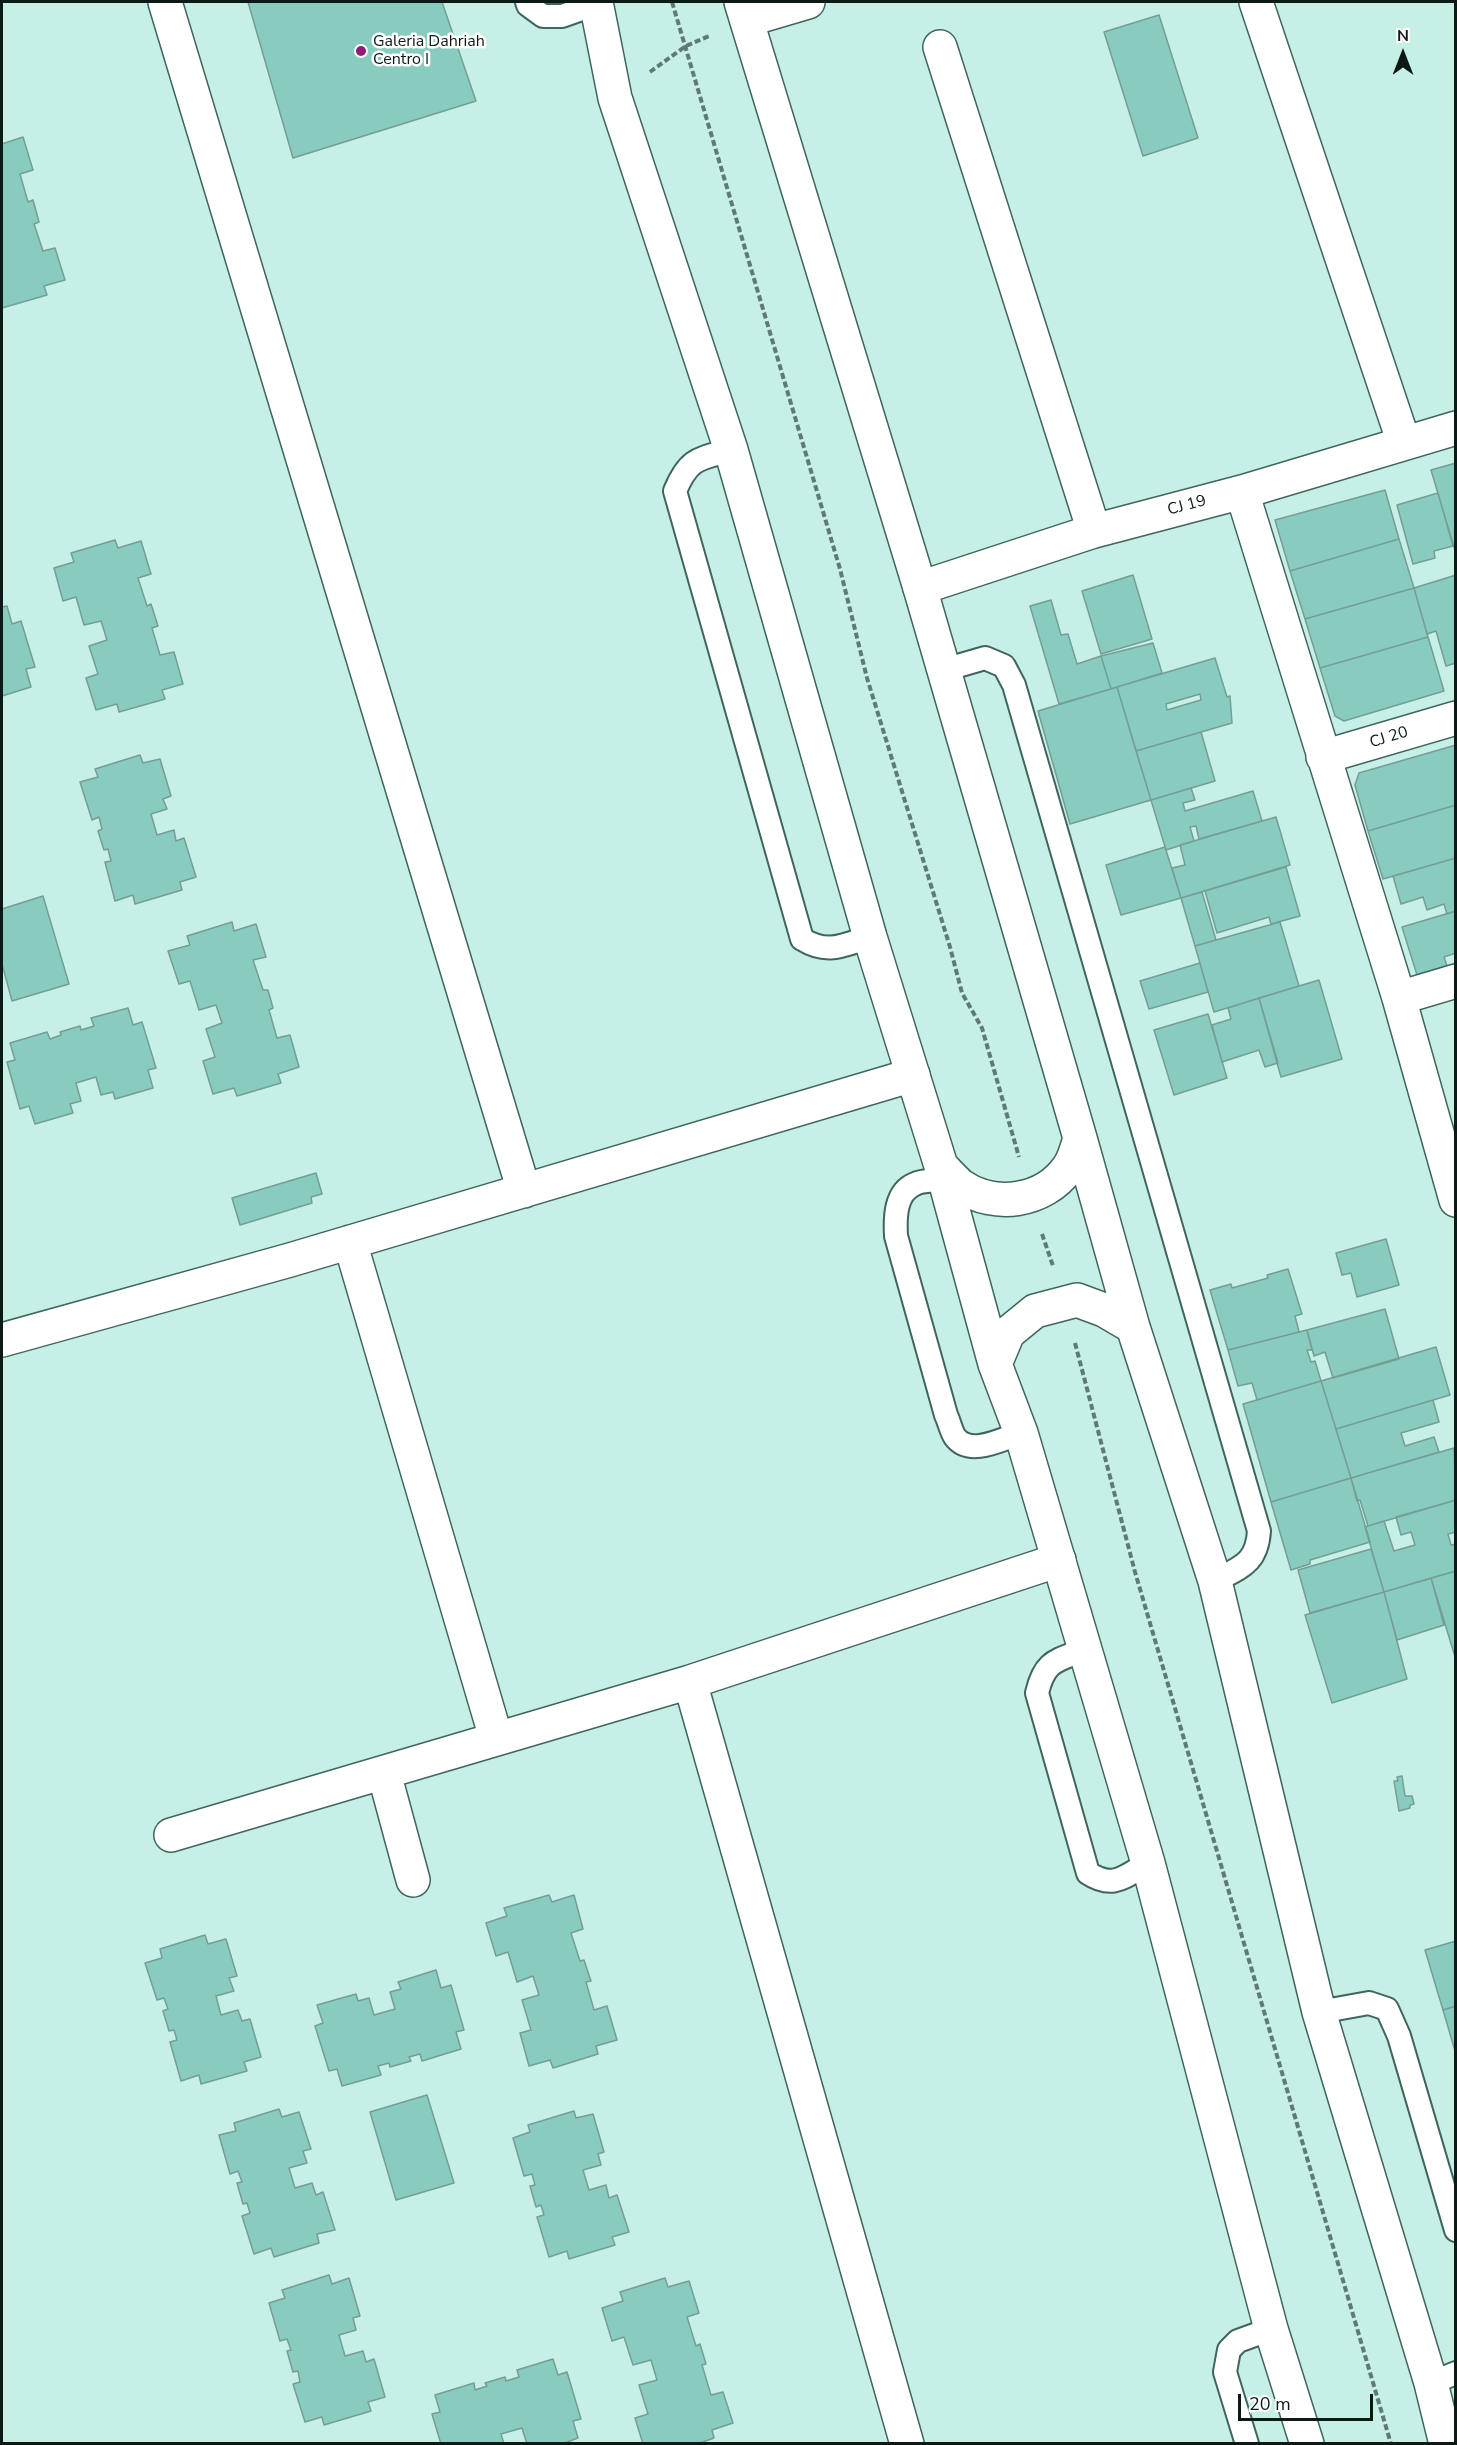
<!DOCTYPE html>
<html>
<head>
<meta charset="utf-8">
<style>
  body { margin:0 }
  #map { position:relative; width:1457px; height:2445px; overflow:hidden; background:#c6efe6; font-family:"Nunito Sans",sans-serif }
  canvas { display:block }
  .frame { position:absolute; inset:0; border:3px solid #0b1a17; pointer-events:none }
  .north { position:absolute; left:1373px; top:24px; width:60px; height:60px; -webkit-text-stroke:4px #fff; paint-order:stroke; rotate:0deg; font-size:16px; font-weight:700; line-height:24px; text-align:center; color:#0b1a17 }
  .north::after { content:''; display:block; margin:auto; width:21px; height:27px; background:#0b1a17; clip-path:polygon(50% 0,100% 100%,50% 72%,0 100%) }
  .scale { position:absolute; left:1238px; top:2394px; width:135px; height:27px; box-sizing:border-box; border:3px solid #0b1a17; border-top:0; padding-left:8px; font-size:18px; line-height:21px; white-space:nowrap; color:#0b1a17; -webkit-text-stroke:4px #fff; paint-order:stroke }
</style>
</head>
<body>
<div id="map">
<canvas width="1457" height="2445"></canvas>
<div class="frame"></div>
<div class="north">N</div>
<div class="scale">20 m</div>
</div>
<script>
const g = document.querySelector('canvas').getContext('2d');
g.lineJoin = 'round';
function fill(path, color) {
  g.fillStyle = color;
  g.fill(path, 'evenodd');
}
function stroke(path, color, width, dash) {
  g.strokeStyle = color;
  g.lineWidth = width;
  g.lineCap = dash ? 'butt' : 'round';
  g.setLineDash(dash || []);
  g.stroke(path);
}
function write(font, color, halo, rows, align = 'center') {
  g.font = font + ' "Nunito Sans",sans-serif';
  g.lineWidth = 5;
  g.setLineDash([]);
  g.textBaseline = 'middle';
  g.strokeStyle = halo;
  g.fillStyle = color;
  for (const [text, x, y, turn = 0] of rows) {
    g.save();
    g.translate(x, y);
    g.rotate((+turn || 0) * Math.PI / 180);
    g.textAlign = isNaN(turn) ? turn : align;
    if (halo) g.strokeText(text, 0, 0);
    g.fillText(text, 0, 0);
    g.restore();
  }
}
const building = new Path2D(`
  M248,2h194l34,99 -183,57z
  M1159,15l39,123 -55,18 -39,-124z
  M23,137l10,33 -13,4 8,28 5,-2 6,22 -5,2 9,27 12,-3 10,32 -21,6 3,9 -45,13v-164z
  M1456,463v91l-25,-84z
  M1385,490l14,49 -109,32 -15,-51z
  M1438,493l15,53 -19,5 1,7 -22,6 -16,-59z
  M1399,539l15,49 -109,31 -15,-48z
  M115,540l3,8 23,-7 10,33 -13,4 9,28 4,-2 7,22 -6,2 8,27 14,-3 9,32 -21,6 3,9 -46,13 -2,-8 -21,6 -10,-32 12,-4 -9,-28 18,-6 -6,-19 -17,4 -8,-28 -13,4 -9,-33 20,-6 -3,-9z
  M1133,575l19,64 -51,15 -19,-63z
  M1456,575v88l-10,3 -10,-35 -9,3 -13,-46z
  M1414,588l14,49 -108,31 -15,-49z
  M1051,600l10,35 7,-1 9,30 24,-8 10,33 -52,15 -29,-98z
  M7,606l5,18 9,-3 14,46 -9,2 5,18 -29,9v-89z
  M1428,637l16,54 -100,30 -9,-5 -15,-48z
  M1153,643l9,30 -51,16 -10,-33z
  M1215,658l12,39 3,-1 2,27 -96,28 -19,-64zM1200,694l1,6 -34,10 -1,-6z
  M1117,687l34,113 -81,24 -32,-113z
  M1201,732l14,49 -64,19 -15,-49z
  M1456,745v60l-88,26 -13,-46 4,-12z
  M140,755l3,8 17,-4 11,37 -8,3 4,10 -16,5 6,21 17,-5 2,11 8,-3 12,39 -16,5 2,8 -47,14 -2,-9 -18,6 -10,-39 6,-1 -3,-12 -4,1 -6,-19 4,-2 -3,-12 -7,3 -12,-38 18,-5 -3,-8z
  M1191,788l4,12 -12,3 2,8 68,-20 9,30 -63,18 -3,-13 -6,1 4,14 -28,9 -15,-50z
  M1456,805v53l-73,21 -15,-48z
  M1276,817l14,48 -109,33 -9,-30 13,-3 -5,-20z
  M1165,847l16,51 -60,17 -15,-50z
  M1456,858v53l-9,3 -3,-10 -17,6 -4,-13 -22,7 -8,-28z
  M1286,867l14,49 -29,8 -2,-7 -52,16 -12,-42z
  M1202,892l14,48 -21,6 -14,-48z
  M43,896l26,88 -57,17 -10,-37v-55z
  M1456,911v42l-12,4 3,9 -30,9 -15,-48z
  M232,922l2,9 22,-7 10,33 -13,3 10,30h5l5,18 -4,2 8,28 13,-3 9,32 -21,7 3,9 -44,13 -3,-8 -21,6 -10,-33 12,-4 -9,-28 16,-6 -6,-18 -17,5 -9,-29 -11,3 -11,-33 22,-6 -3,-9z
  M1280,922l19,64 -85,26 -19,-66z
  M1200,963l8,29 -59,17 -9,-28z
  M1319,980l23,79 -61,18 -22,-79z
  M1259,998l19,65 -13,4 -6,-17 -37,12 -10,-37 19,-6 -3,-11z
  M128,1008l5,17 9,-3 14,46 -8,2 5,18 -38,11 -2,-7 -12,3 -5,-18 -20,6 5,18 -11,3 3,9 -38,11 -6,-18 -9,3 -13,-47 8,-2 -5,-17 37,-11 3,7 11,-4 -1,-3 20,-6 1,4 13,-4 -3,-8z
  M1208,1014l19,64 -53,17 -20,-65z
  M316,1173l6,21 -11,3 1,6 -72,22 -8,-27z
  M1386,1239l13,46 -42,12 -6,-24 -9,2 -6,-22z
  M1288,1269l14,45 -7,2 4,16 -71,18 -18,-60 21,-6 1,4 36,-10 -1,-3z
  M1385,1309l14,50 -66,19 -8,-26 -11,4 -7,-26z
  M1307,1330l5,20h-5l4,12 4,-1 6,20 -64,19 -5,-17 -14,3 -10,-36z
  M1436,1347l14,48 -114,34 -15,-48z
  M1321,1381l30,97 -80,24 -28,-98z
  M1433,1400l6,22 -38,11 4,13 29,-9 5,15 -88,26 -15,-49z
  M1454,1448l2,52 -88,26 -8,-26 -3,1 -6,-23z
  M1351,1478l19,64 -60,18v4l-19,6 -20,-68z
  M1456,1500v32l-8,2 3,11 5,-1v27l-72,21 -19,-65 19,-6 10,30 21,-6 -4,-13 -10,3 -5,-18z
  M1371,1549l13,43 -74,21 -12,-43z
  M1456,1571v89l-25,-82z
  M1431,1578l13,47 -47,15 -13,-48z
  M1384,1592l23,87 -75,24 -27,-88z
  M1402,1776l3,20h7l2,8 -4,1v3l-11,3 -5,-30h4l-1,-4z
  M549,1895l3,7 22,-7 9,34 -12,4 9,28 4,-1 7,21 -5,1 8,28 13,-4 10,34 -21,6 2,8 -45,14 -3,-8 -21,6 -9,-33 11,-3 -9,-30 17,-5 -6,-19 -16,6 -9,-30 -12,4 -10,-33 21,-7 -3,-8z
  M205,1935l3,9 18,-5 11,37 -8,2 5,13 -18,5 5,19 17,-5 4,11 8,-2 11,38 -17,5 3,9 -46,13 -2,-9 -18,6 -11,-39 7,-2 -3,-10 -5,1 -6,-20 5,-2 -4,-11 -7,2 -12,-37 17,-5 -2,-9z
  M1456,1941v65l-13,4 -18,-60z
  M436,1970l5,18 10,-3 13,45 -8,2 5,17 -39,12 -2,-7 -11,3 2,4 -21,6 -1,-4 -11,3 3,9 -39,11 -5,-17 -8,2 -14,-45 8,-3 -6,-18 39,-11 2,7 11,-3 5,17 21,-6 -5,-17 11,-3 -3,-7z
  M1456,2006v44l-1,1 -12,-41z
  M427,2095l27,88 -58,17 -26,-88z
  M279,2109l3,8 17,-5 12,37 -8,2 4,12 -18,5 6,20 17,-5 4,12 7,-3 12,38 -18,4 2,9 -45,14 -3,-9 -17,6 -12,-38 8,-3 -3,-10 -4,1 -6,-21 5,-1 -4,-11 -8,3 -11,-39 17,-4 -2,-8z
  M574,2111l2,7 17,-4 11,38 -6,2 3,11 -18,5 6,20 17,-5 3,13 8,-3 12,37 -17,5 3,8 -46,14 -2,-8 -18,6 -12,-40 7,-2 -3,-10 -5,2 -6,-21 5,-1 -3,-11 -8,2 -11,-38 17,-6 -2,-7z
  M329,2275l3,9 17,-6 11,38 -7,2 3,12 -17,5 6,21 18,-5 3,11 8,-3 11,38 -17,5 3,9 -47,14 -2,-8 -17,5 -12,-38 7,-2 -2,-11 -5,1 -6,-21 4,-1 -4,-11 -7,2 -11,-38 16,-5 -3,-8z
  M665,2278l3,9 21,-6 10,32 -12,4 9,29 4,-2 6,20 -4,1 9,30 12,-3 10,31 -21,7 2,8 -17,6h-54l-8,-26 13,-4 -9,-29 18,-5 -6,-20 -18,5 -9,-28 -12,4 -10,-33 21,-7 -3,-9z
  M553,2359l5,16 9,-3 14,47 -8,2 5,17 -16,6h-35l-5,-16 -21,6 3,10h-63l-9,-30 8,-2 -5,-17 39,-12 1,7 12,-4 -2,-3 20,-6 1,4 13,-4 -2,-7z`);
fill(building, '#87ccbf');
stroke(building, '#769d95', 1.5);
const lane = new Path2D(`
  M527,2l1,3 15,11h19l34,-12
  M731,450c-33,9 -42,8 -56,41l127,448c26,16 41,6 68,-2
  M944,670l41,-12 19,8 10,19 245,846c-2,32 -18,36 -44,50
  M944,1180c-9,1 -22,0 -29,4 -20,8 -20,34 -19,52l50,179c3,6 5,16 9,22 15,20 47,2 66,-4
  M1086,1649c-29,12 -41,10 -49,44l51,180c26,17 37,3 60,-10
  M1319,2012l50,-9 18,6 12,27 57,194
  M1431,2383l25,-10
  M1247,2444l-22,-72 4,-22 9,-9 33,-12`);
const street = new Path2D(`
  M165,2l359,1189
  M1256,2l148,441
  M747,20l61,-18
  M940,47l154,484
  M1242,492l157,506 57,202
  M920,588l174,-57 148,-39 214,-64
  M1323,757l133,-39
  M1399,998l57,-17
  M350,1242l146,496
  M2,1340l288,-80 623,-185
  M690,1682l217,762
  M384,1773l29,107
  M171,1835l519,-153 369,-122`);
const secondary = new Path2D(`
  M596,2l19,96 116,352 139,487 71,229 54,198 26,69 127,430 123,466 36,115
  M741,2l179,586 160,550 53,189 82,254 104,431 112,371 15,61
  M941,1166c6,6 13,14 20,20 34,23 83,16 107,-18 6,-8 9,-20 12,-30
  M995,1364l13,-31 27,-22 42,-11 27,10 29,17`);
stroke(lane, '#40655e', 26);
stroke(street, '#40655e', 36);
stroke(secondary, '#40655e', 36);
stroke(new Path2D(`
  M672,2l168,567 27,109 83,269 12,46 20,35 37,129
  M650,72l36,-26 23,-10
  M1042,1234l11,32
  M1075,1343l60,229 256,872`), '#5f7a74', 4, [6, 3]);
stroke(lane, '#fff', 22);
stroke(street, '#fff', 33);
stroke(secondary, '#fff', 33);
for (const [x, y, r, color] of [
  [361,51,6,"#911a78"]
]) {
  const dot = new Path2D();
  dot.arc(x, y, r, 0, 2 * Math.PI);
  g.fillStyle = color;
  g.fill(dot);
  stroke(dot, '#fff', 2);
}
write('16px', '#0b1a17', '#fff', [
  ["Galeria Dahriah",373,42],
  ["Centro I",373,60]
], 'left');
write('16px', '#0b1a17', '#fff', [
  ["CJ 19",1187,506,-15],
  ["CJ 20",1389,738,-17]
]);
</script>
</body>
</html>
